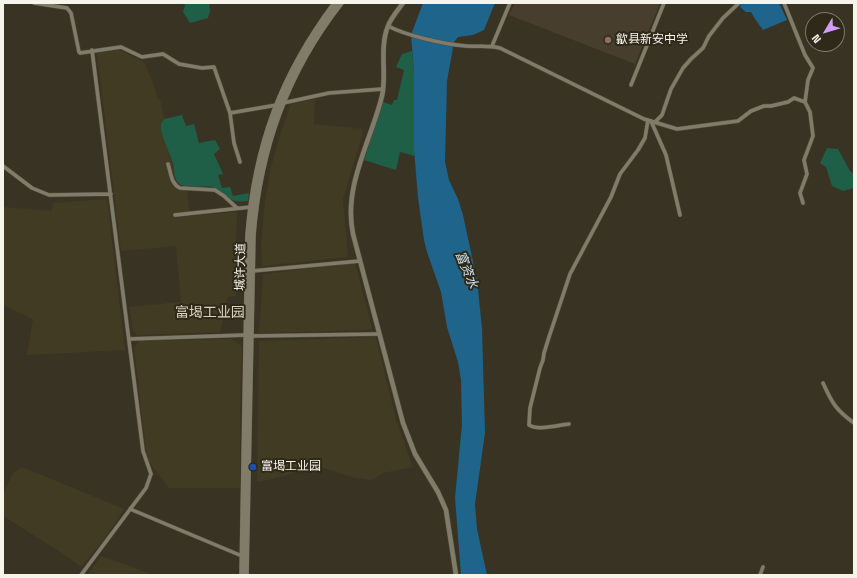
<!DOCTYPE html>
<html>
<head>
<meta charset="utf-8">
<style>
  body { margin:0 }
  #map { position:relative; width:857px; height:578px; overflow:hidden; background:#393323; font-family:"Space Grotesk",sans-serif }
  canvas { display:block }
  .frame { position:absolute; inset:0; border:4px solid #f7f4ea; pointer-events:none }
  .north { position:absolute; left:805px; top:12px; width:40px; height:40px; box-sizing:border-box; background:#2e2919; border:1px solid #7e7a6d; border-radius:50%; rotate:232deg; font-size:11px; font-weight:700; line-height:16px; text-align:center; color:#f7f4ea }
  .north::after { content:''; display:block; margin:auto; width:14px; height:18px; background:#d39cfc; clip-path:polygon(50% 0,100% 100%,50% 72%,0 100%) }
</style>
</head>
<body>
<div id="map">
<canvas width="857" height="578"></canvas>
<div class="frame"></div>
<div class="north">N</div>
</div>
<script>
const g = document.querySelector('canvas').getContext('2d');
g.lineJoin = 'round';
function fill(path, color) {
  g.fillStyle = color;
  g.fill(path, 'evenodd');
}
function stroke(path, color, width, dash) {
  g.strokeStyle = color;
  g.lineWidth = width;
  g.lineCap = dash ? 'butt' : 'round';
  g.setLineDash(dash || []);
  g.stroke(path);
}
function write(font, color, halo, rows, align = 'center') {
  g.font = font + ' "Space Grotesk","Noto Sans SC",sans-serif';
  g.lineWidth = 4;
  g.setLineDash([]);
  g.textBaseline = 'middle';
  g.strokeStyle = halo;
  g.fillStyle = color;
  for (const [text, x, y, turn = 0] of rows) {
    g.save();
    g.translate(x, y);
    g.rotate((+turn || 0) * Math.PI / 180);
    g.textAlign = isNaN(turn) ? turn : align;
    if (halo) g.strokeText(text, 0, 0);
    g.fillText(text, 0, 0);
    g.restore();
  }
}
fill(new Path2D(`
  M119,50l25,12 10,23 3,12 4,5 3,17 -3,5 13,43 1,12 2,4 -1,6 11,1 3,26 47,-4 -1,28v56l-8,1 -8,35 -82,3 -5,-4 -4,-24 52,-5 -5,-56 -55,5 -24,-198z
  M315,99l-1,25 50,5 -21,70 5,58 -86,9 -1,-21 4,-43 6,-35 9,-32 11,-31z
  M107,199l18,151 -98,5 6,-36 -30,-14v-98l49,4 1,-8z
  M355,263l17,65 -3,2 -110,3 4,-59z
  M376,337l20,83 17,47 -30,6 -7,5 -5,2 -16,-2 -31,-10 -20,-1 -15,8 -32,7 2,-141z
  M231,339l9,5 2,3 -2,59v82h-71l-22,-29 -13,-111 5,-7z
  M22,467l102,42 -20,31 -23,27 -19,-14 -59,-37v-22l10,-21z
  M101,556l53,19h-67z`), '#423b23');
fill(new Path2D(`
  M515,3h145l-25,61 -126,-49z`), '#473e2d');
fill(new Path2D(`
  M184,3h25l1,8 -2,7 -18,5 -7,-11 2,-7z
  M412,51l2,21 1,84 -15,-4 -4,18 -32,-10 19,-58 9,3 2,-5h3l7,-30 -8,-3 6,-13z
  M182,115l4,11 8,-2 5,19 16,-3 5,9 -6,5 9,20 -5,1 4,13 8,-1 3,9 16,-3 -1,8c-24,3 -20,-10 -36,-14 -9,-2 -26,2 -33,-3 -6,-5 -4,-15 -6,-21 -3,-10 -13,-29 -12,-38 0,-2 2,-4 3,-6z
  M827,148l11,1 12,22 4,3v14l-11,3 -11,-5 -6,-19 -6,-4z`), '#205f47');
fill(new Path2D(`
  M423,3h72l-11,27 -11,5 -15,2 -4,5 -7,39 -2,81 4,18 9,19 5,16 14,65 5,48 3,105 -10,71 2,25 10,46h-26l-6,-77 7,-74 -1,-44 -3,-18 -11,-35 -6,-35 -14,-40 -3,-12 -6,-42 -4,-49v-77l-3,-37z
  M742,3h35l3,2 7,15 -24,10 -8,-11 -4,-7h-5l-6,-5z`), '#1e648b');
const minor = new Path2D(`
  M34,3l33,5 4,5 8,39 1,1 41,-6 21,10 21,-3 16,10 23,4 12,-1 16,46 4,30 6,19
  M784,3l21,52 8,13 -5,12 -3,22 5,10 3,24 -9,24 3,14 -7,19 3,10
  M388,26c19,10 56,18 78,20 12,1 23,-1 34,2l144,71 33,10 61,-8 13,-10 13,-5h7l17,-4 6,-4 11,4
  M492,46l18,-43
  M631,85l33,-82
  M283,103l46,-10 54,-4
  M230,113l47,-8
  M651,121l15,34 14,60
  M655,122l7,-7 9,-26 12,-21 8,-9 12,-11 6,-12 14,-18 16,-15
  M168,164c3,9 3,20 12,24l35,2 9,6 13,12
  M3,166l29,22 17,7 62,-1
  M175,215l76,-8
  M252,271l108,-10
  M251,336l128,-2
  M129,339l117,-4
  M823,383c9,20 13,27 31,40
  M569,424c-10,1 -31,7 -40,1l1,-17 10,-40 3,-8 1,-7 5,-16 21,-63 41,-77 9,-23 18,-24 7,-12 3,-18
  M130,509l112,47
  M81,575l65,-87 5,-14 -8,-23 -51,-401
  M760,575l3,-8`);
const tertiary = new Path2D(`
  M403,3c-5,7 -12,15 -15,23 -9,22 -1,48 -6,70 -11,45 -39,90 -29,138l50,189 12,31 23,38 8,18 10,65`);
const secondary = new Path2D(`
  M242,575l6,-340c7,-89 33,-160 87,-232
  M246,575l7,-340c7,-87 34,-163 88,-232`);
stroke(minor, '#544f41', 4.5);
stroke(tertiary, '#544f41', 5.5);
stroke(secondary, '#544f41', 6);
stroke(minor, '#817b69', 3.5);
stroke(tertiary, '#817b69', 4.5);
stroke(secondary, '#817b69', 5.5);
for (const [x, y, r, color] of [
  [608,40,4,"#8d6e63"],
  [253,467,4,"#1a4fb4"]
]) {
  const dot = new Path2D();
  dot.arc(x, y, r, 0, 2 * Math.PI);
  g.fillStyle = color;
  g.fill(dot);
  stroke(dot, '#2e2919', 1.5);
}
write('12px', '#f7f4ea', '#2e2919', [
  ["歙县新安中学",616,40],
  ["富堨工业园",261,467]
], 'left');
write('12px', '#f7f4ea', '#2e2919', [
  ["城许大道",241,267,-89]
]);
write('italic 13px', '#cee2f0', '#2e2919', [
  ["富资水",466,270,68]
]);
write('14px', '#d9d2be', '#2e2919', [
  ["富堨工业园",210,313]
]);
</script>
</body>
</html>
